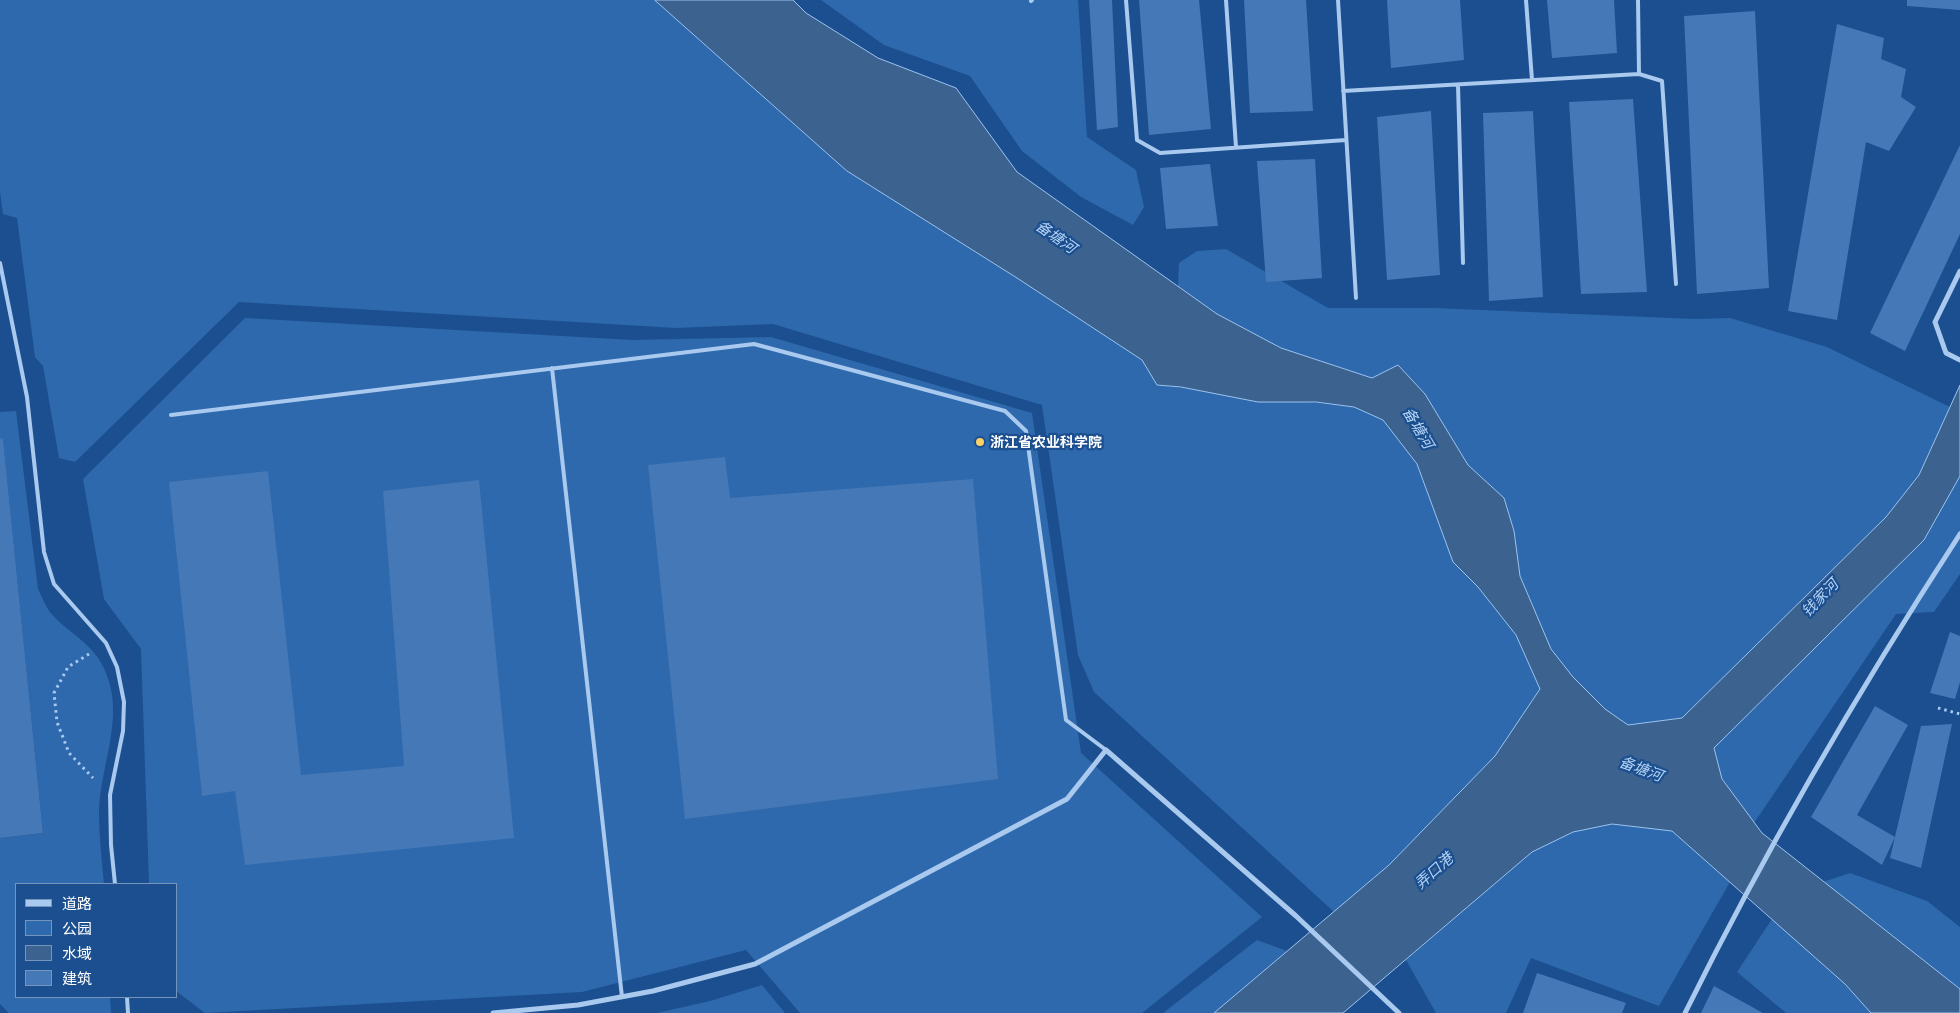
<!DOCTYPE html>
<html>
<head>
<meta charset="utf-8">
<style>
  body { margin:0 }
  #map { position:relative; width:1960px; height:1013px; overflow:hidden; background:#1b4f8f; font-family:Ubuntu,"Noto Sans SC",sans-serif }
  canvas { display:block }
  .legend { position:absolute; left:15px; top:883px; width:162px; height:115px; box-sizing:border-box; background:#1b4f8f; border:1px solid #7695bc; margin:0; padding:6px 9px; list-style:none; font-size:15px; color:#fff }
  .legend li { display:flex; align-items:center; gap:10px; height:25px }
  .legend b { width:25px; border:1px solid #7695bc }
</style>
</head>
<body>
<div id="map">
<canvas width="1960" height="1013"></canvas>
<ul class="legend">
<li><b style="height:6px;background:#a9c9ee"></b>道路</li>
<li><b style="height:14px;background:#2e69ad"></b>公园</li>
<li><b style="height:14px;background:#3c6290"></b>水域</li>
<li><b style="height:14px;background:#4478b7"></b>建筑</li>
</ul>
</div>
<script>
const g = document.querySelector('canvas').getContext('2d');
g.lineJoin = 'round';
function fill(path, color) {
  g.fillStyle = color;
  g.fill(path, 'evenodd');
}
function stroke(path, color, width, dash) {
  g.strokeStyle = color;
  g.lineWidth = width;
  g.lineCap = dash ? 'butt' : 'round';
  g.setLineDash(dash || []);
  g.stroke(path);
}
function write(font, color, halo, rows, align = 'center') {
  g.font = font + ' Ubuntu,"Noto Sans SC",sans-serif';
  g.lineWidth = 4.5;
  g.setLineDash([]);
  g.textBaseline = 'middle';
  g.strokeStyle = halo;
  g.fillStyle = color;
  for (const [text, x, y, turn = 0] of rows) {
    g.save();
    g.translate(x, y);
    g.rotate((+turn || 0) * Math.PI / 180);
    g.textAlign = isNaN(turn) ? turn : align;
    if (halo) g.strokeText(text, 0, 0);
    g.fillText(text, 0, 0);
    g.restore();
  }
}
fill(new Path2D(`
  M0,0h655l192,171 170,107 125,82 15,25 197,22 29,13 34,44 36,98 25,25 38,48 24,54 -45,67 -106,109 -55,47 -240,-220 -16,-37 -36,-250 -269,-81 -97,4 -437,-26 -164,160 -16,-4 -16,-92 -8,-9 -18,-139 -14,-4 -3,-22z
  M821,0h257l9,137 49,33 8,37 -11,18 -52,-28 -59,-46 -52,-75 -86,-31z
  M1226,249l102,59h106l261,11 35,-1 97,29 123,60 -31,68 -33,42 -204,201 -54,7 -23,-16 -32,-32 -22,-28 -31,-73 -6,-45 -10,-33 -36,-33 -43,-71 -27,-29 -25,13 -92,-30 -64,-34 -39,-28 1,-23 18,-12z
  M245,318l387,22 139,-3 261,76 49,340 181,164 -120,96h-342l-54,-63 -164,42 -377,21 -29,-22v-107h-27l-8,-235 -37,-50 -21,-120z
  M16,411l22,178c4,7 7,17 12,23 19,23 44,30 56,61 19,45 -6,93 -7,139 0,24 3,49 5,72h-88v113h94l1,16h-102l-9,-9v-166l43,-5 -40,-394h-3v-27z
  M1960,476v98l-26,38 -38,2 -142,209 -32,-44 -8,-31 210,-208z
  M1612,824l60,7 58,51 -71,124 -128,-48 -25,55h-70l-30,-53 126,-108 41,-20z
  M1850,873l77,28 33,26v62l-137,-107z
  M1772,919l73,65 26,29h-85l-49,-41z
  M1257,940l30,11 -73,62h-51z
  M762,985l23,28h-128l53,-12z`), '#2e69ad');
const water = new Path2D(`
  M655,0h138l13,13 72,45 78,30 61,84 200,142 64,34 91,30 26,-13 27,29 43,71 36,33 10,33 6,45 31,73 22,28 32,32 23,16 54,-7 204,-201 33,-42 41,-90v91l-36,64 -210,208 8,31 40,54 198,156v24h-89l-26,-29 -173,-153 -60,-7 -39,8 -41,20 -189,161h-129l175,-148 106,-109 45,-67 -24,-54 -38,-48 -25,-25 -36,-98 -34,-44 -29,-13 -38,-5h-58l-77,-15 -24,-2 -15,-25 -125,-82 -170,-107z`);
fill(water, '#3c6290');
stroke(water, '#9cc4f0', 1);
fill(new Path2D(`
  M1089,0h23l6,127 -21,3z
  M1139,0h60l12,129 -62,6z
  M1244,0h62l7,111 -63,2z
  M1387,0h73l4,60 -73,8z
  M1547,0h67l3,53 -65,5z
  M1907,0h53v10l-53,-4z
  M1755,11l14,277 -72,6 -13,-278z
  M1837,24l47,14 -3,21 25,10 -5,28 15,10 -27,44 -23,-9 -29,178 -49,-9z
  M1633,99l14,193 -66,2 -12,-192z
  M1431,111l9,164 -53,5 -10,-163z
  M1533,111l10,186 -54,4 -6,-188z
  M1960,145v89l-55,117 -35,-18z
  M1315,159l7,119 -56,4 -9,-121z
  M1210,164l8,62 -52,3 -6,-61z
  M3,438l40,395 -43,5v-399z
  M725,457l5,41 243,-19 25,300 -313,40 -37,-354z
  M268,471l33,304 103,-9 -21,-275 96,-11 35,358 -269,27 -10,-74 -33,5 -33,-314z
  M1950,632l10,4v46l-5,17 -25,-6z
  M1875,706l33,19 -51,90 38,22 -13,28 -71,-48z
  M1952,724l-31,144 -31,-10 31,-132z
  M1537,973l89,30 -4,10h-99z
  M1714,986l49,27h-62z`), '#4478b7');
stroke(new Path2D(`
  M89,654l-21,13 -14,26 3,29 12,31 24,25
  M1938,708l22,6`), '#a9c9ee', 3, [2.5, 4]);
stroke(new Path2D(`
  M1126,0l11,140 23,13 186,-13
  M1226,0l10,147
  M1338,0l18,298
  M1526,0l6,80
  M1638,0l1,74
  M1031,1l1,-1
  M1458,85l5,178
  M1343,91l296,-17 23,7 14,203
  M0,263l27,134 17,155 10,32 52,59 11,24 7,35 -1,29 -13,64 1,50 4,39
  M552,368l70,629
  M171,415l583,-71 251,67 21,20 40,289 40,30
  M127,997l1,16`), '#a9c9ee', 4);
stroke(new Path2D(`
  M1960,271l-25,51 11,31 14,7
  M493,1013l85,-8 75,-14 102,-27 312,-165 39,-49 190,166 103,97
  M1685,1013c81,-164 175,-325 275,-479`), '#a9c9ee', 5);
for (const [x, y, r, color] of [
  [980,442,5,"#ffd166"]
]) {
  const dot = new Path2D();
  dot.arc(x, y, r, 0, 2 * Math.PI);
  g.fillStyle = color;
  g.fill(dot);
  stroke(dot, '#1b4f8f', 2);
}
write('bold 14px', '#fff', '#1b4f8f', [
  ["浙江省农业科学院",990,442]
], 'left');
write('italic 15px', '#b5d3f5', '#1b4f8f', [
  ["备塘河",1056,237,35],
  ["备塘河",1418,428,59],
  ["钱家河",1820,598,-46],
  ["备塘河",1641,769,20],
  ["弄口港",1434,871,-42]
]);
</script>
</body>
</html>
